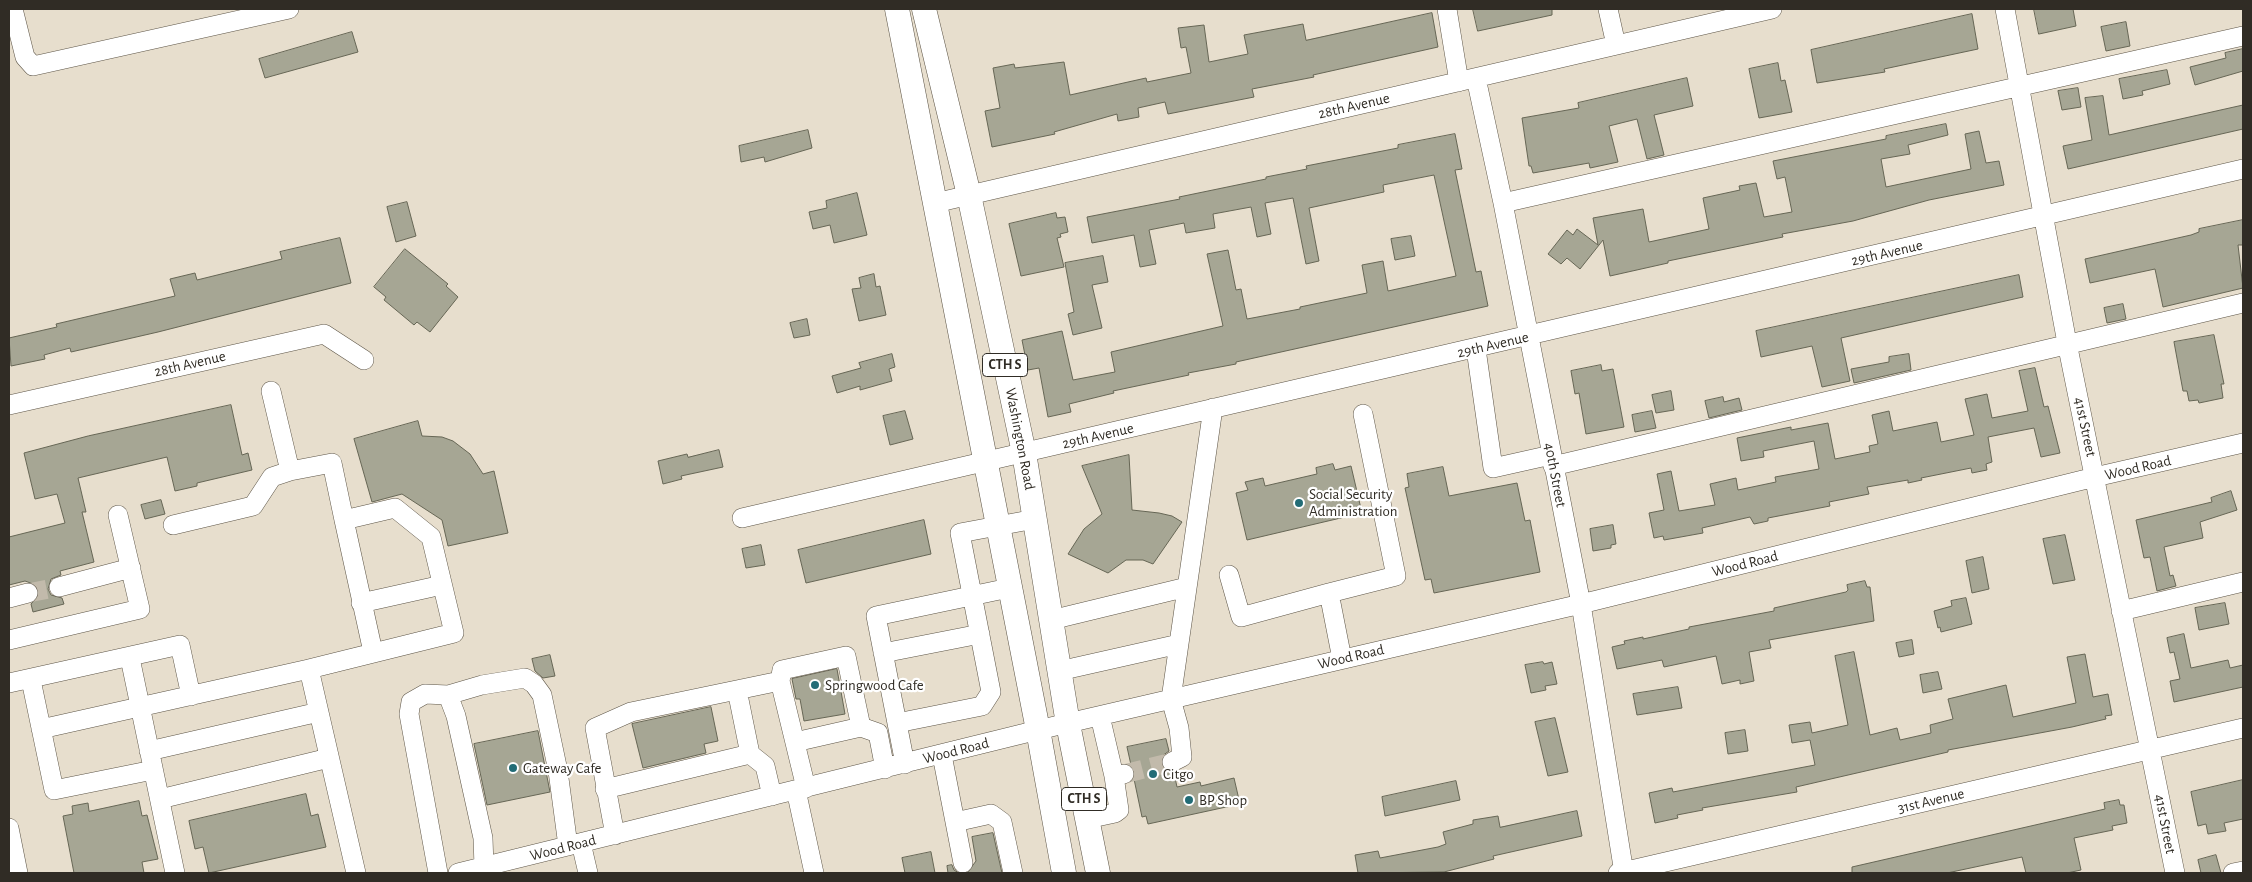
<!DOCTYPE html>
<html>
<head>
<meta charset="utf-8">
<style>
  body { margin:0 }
  #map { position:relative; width:2252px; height:882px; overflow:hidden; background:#e7decd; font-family:"Alegreya Sans",sans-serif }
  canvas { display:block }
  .frame { position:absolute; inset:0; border:10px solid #302c25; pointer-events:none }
</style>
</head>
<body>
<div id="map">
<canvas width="2252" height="882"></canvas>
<div class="frame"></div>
</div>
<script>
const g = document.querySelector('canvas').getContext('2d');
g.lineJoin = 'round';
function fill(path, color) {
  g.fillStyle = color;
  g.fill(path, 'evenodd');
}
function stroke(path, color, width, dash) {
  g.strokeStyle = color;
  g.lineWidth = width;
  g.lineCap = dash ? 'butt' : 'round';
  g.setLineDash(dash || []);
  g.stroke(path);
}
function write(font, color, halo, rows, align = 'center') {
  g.font = font + ' "Alegreya Sans",sans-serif';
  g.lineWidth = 4.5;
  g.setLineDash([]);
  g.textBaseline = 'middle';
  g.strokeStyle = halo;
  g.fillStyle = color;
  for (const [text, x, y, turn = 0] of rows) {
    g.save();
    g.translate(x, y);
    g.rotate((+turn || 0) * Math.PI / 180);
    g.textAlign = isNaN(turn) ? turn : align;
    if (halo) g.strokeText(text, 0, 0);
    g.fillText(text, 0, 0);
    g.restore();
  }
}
const building = new Path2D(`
  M1473,9h79v6l-74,16z
  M2034,9h39l3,17 -37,8z
  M1432,13l6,34 -125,28 1,2 -62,12 2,8 -86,17 -3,-12 -27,6 1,9 -21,4 -1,-7 -63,18 1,2 -63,13 -7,-36 15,-3 -7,-40 21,-4 1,4 49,-6 6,33 76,-17 1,4 44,-9 -5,-26 -5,1 -3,-20 26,-3 5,37 39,-8 -4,-19 59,-11 3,16z
  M1972,14l6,35 -94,20 1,3 -68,11 -6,-33z
  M2126,22l4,24 -24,5 -5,-24z
  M352,32l6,20 -93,26 -6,-19z
  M2243,49v22l-48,14 -5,-18 36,-9 -1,-5z
  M1778,63l3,18 4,-1 7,32 -33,6 -10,-49z
  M2167,70l3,14 -28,7 1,4 -20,4 -4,-20z
  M1687,78l6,28 -39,9 10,40 -17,4 -10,-40 -28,7 9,36 -28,6 -1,-5 -56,10 -2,-7h-2l-7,-48 57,-10 -1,-5z
  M2078,88l3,19 -19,3 -4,-19z
  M2103,96l6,39 134,-30v24l-175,40 -5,-23 29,-6 -7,-42z
  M1946,124l2,11 -40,10 2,9 -29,5 5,28 85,-18 -6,-35 14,-3 7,32 13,-2 5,24 -75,15 -76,21 -71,13 1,3 -115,24v2l-58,13 -7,-36 -23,29 -13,-11 -6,6 -13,-10 19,-24 6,5 4,-6 21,16 -5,-27 50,-9 6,33 60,-13 -6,-31 37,-8 -1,-4 17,-3 8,34 28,-5 -7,-35 -8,2 -4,-18 113,-22v-3z
  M808,130l4,18 -47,14 -1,-5 -23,5 -2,-16z
  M1455,134l7,35 -7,1 21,102 5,-1 7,35 -252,56v2l-48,9 1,2 -76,16 1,2 -45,11 2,8 -23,5 -9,-49 -11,2 -6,-30 40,-9 11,49 42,-8 -4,-20 112,-26 -16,-72 21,-4 8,40 5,-1 6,30 53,-10v-2l67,-14 -5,-28 21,-4 5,30 68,-15 -22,-101 -51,10 1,7 -75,16 10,53 -13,3 -13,-66 -28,5 6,31 -14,3 -6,-30 -38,7 2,14 -29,5 -2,-10 -35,7 7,34 -16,3 -6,-32 -42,8 -5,-26 93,-18 -1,-2 87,-18v-2l41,-8 -1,-3 92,-18v-3z
  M857,193l10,42 -33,8 -4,-18 -17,4 -4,-17 18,-4 -1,-7z
  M407,202l9,34 -20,6 -9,-35z
  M1056,213l1,5 8,-1 3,15 -8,2 1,3 -4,1 7,29 -43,9 -12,-52z
  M2243,220v25h-5l5,43 -80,19 -8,-38 -65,14 -5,-24 106,-24 8,-3v-3z
  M1411,236l4,20 -20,4 -4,-21z
  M340,238l11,45 -193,49 -87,20 -1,-4 -26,7 1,4 -34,7 -2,-28 48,-11 -1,-3 119,-28 -5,-17 25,-6 2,7 85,-21 -2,-7z
  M405,249l43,35 -2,2 12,11 -28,35 -13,-10 -3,3 -30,-25 2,-3 -12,-10z
  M1103,256l5,26 -16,3 10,43 -29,7 -5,-21 6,-2 -9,-49z
  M874,274l2,13 4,-1 6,29 -27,6 -7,-32 9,-1 -2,-10z
  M2019,275l4,22 -182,41 9,43 -28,6 -10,-41 -51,11 -5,-26z
  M2123,304l3,15 -19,4 -3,-15z
  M807,319l3,16 -16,3 -4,-15z
  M2214,335l10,49h-3l2,14 -24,5 -1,-3 -9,1 -2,-10h-4l-9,-49z
  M892,354l3,13 -6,2 3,12 -32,9v-4l-23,7 -5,-17 29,-8 -2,-5z
  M1909,354l2,16 -57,13 -3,-14 38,-7v-5z
  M1601,365l1,6 11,-2 11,58 -38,7 -7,-41 -4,1 -4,-23z
  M2035,368l9,39 4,-1 12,47 -19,4 -7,-29 -46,9 4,25 -6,2 1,6 -15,3 -1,-5 -50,10 1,2 -14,3v-3l-41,7 2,7 -40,8 1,4 -62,12v3l-14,3 -4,-7 -48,11 1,5 -39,7 -1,-4 -9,2 -5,-25 15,-3 -7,-36 14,-3 8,40 36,-6 -5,-21 26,-6 2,12 38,-8 -1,-5 44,-8 -5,-28 -51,10 1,6 -23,4 -4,-23 54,-11v3l37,-7 7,36 35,-7 -1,-6 9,-2 -6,-29 17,-4 4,20 44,-9 4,20 33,-7 -9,-36 22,-5 5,24 36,-7 -9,-40z
  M1671,391l3,19 -18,3 -4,-18z
  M1723,397l1,5 15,-4 3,12 -33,8 -4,-17z
  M231,405l11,50 6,-2 4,17 -55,13v3l-22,5 -8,-34 -89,21 8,34h-4l12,50 -34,9 1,4 -10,4 -3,10 3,6 11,3 2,6 -31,8 -2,-8 8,-9 -3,-10 -11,-4 -16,4v-48l56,-14 -8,-29 -22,5 -11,-46 64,-17z
  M905,411l8,28 -23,6 -7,-29z
  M1652,411l4,17 -21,4 -3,-17z
  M418,421l4,15 20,1 11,4 17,13 13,20 11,-3 14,62 -60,13 -6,-26 -40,-26 -30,8 -18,-63z
  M719,450l4,17 -42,9 1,3 -19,5 -5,-23 29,-7 1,3z
  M1129,455l3,55 27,3 13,3 10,6 -29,42 -10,-4h-17l-18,13 -40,-19 16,-25 18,-15 -20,-48z
  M1333,464l2,6 16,-4 11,47 -115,27 -11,-47 12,-3 -3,-8 18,-4 2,8 52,-12 -1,-6z
  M1443,467l6,29 68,-13 8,38 5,-1 10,52 -106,21 -3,-14 -6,1 -20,-92 4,-1 -2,-13z
  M2231,491l6,19 -37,12 3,16 -39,9 6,29 3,-1 3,11 -19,5 -7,-34 -6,1 -8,-38 76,-18 -1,-4z
  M161,500l4,14 -20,5 -4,-14z
  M924,520l7,34 -125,29 -8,-33z
  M1613,525l3,19 -5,1v3l-18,3 -3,-22z
  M2065,535l10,45 -22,4 -10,-45z
  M761,545l4,20 -19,3 -4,-19z
  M1983,557l6,32 -17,4 -6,-32z
  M1865,581l2,6h3l4,34 -105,19 2,8 -22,4 5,29 -14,3v-4l-18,4 -6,-28 -52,11 -2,-7 -45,9 -5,-22 13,-3 -1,-3 19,-4v2l46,-10v-2l85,-16v-3l72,-16 2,-2 -1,-5z
  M1966,598l6,26 -31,8 -1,-5 -2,1 -4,-17 18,-5 -1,-5z
  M2225,603l4,21 -30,6 -4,-22z
  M2184,634l7,34 37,-8 2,8 13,-3v22l-69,15 -4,-21 10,-2 -6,-27 -4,1 -3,-15z
  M1912,640l2,14 -15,3 -3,-14z
  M1854,652l16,83 27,-7 3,12 31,-7 -1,-8 23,-6 -5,-20 58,-14 7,32 63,-14 -9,-46 18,-3 8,43 15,-3 4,21 -7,1 1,3 -34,8 -124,23v2l-152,35 1,5 -95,16 1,2 -26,5 1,3 -23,5 -6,-30 23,-5 1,4 142,-27 -5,-25 -18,3 -3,-18 21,-3 2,11 36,-8 -13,-69z
  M550,655l5,21 -12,2 -8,-7 -3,-12z
  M1543,662l1,2 8,-2 5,22 -12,2 1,4 -15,3 -6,-28z
  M837,669l8,45 -41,7 -4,-22h-4l-4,-20z
  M1938,672l4,17 -19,4 -3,-18z
  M1678,687l4,21 -45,7 -4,-21z
  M711,707l7,34 -14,3 2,9 -63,15 -11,-44z
  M1555,718l13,54 -20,4 -13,-54z
  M1745,730l3,21 -20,3 -3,-21z
  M538,731l12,61 -63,13 -13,-61z
  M1166,739l3,12 -7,5v11l4,5 8,1 3,14 23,-5 1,4 33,-8 6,26 -92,20 -2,-8 -4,1 -8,-38 1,-8 -4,-6 -4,-18z
  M2243,780v39l-19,4 2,8 -18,3 -2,-10 -8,2 -7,-34z
  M1456,781l4,19 -75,16 -3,-19z
  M306,794l5,22 7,-2 8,33 -117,26 -6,-26 -8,2 -6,-28z
  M2119,800l1,5h4l3,18 -15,3 1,4 -39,8 7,32 -14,3h-41l-4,-16 -75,16h-95v-6l253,-58 -1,-6z
  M139,801l3,15 5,-1 11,44 -16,3 2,11h-70l-11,-57 10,-2 -1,-8 16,-3 1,8z
  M1577,811l5,25 -89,20 1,3 -50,13 -86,1 -3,-18 23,-4 2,7 58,-11 8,-3 -3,-12 30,-8v-4l25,-4 2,11z
  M993,833l9,40h-35l9,-12 -4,-24z
  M931,852l4,21h-30l-3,-15z
  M2216,855l5,18h-20l-3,-13z
  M952,865l2,5 5,3h-11l-1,-7z`);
fill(building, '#a6a694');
stroke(building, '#665', 1);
stroke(new Path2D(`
  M28,593l31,-6
  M1124,774l48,-12`), '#c2baab', 19, [19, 9]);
const minor = new Path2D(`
  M13,9l12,48 8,9 256,-57
  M1447,9l12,73
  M1608,9l8,36
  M2005,9l62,334 108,530
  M1476,78l27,125 78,401 43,269
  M935,203l837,-194
  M1503,203l740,-167
  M1476,349l17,119 58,-13
  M271,391l19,80 42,-8 12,57
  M9,405l315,-71 40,26
  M1553,466l690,-163
  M742,518l1501,-349
  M173,525l80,-19 19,-29 18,-6
  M1229,575l12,42 88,-24
  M59,587l72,-19
  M9,598l19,-5
  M361,603l81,-18
  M2121,611l122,-29
  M1051,620l136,-33
  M9,640l131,-31 -22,-94
  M883,653l97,-19
  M130,658l45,215
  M1342,659l-13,-66 67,-17 -33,-162
  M309,669l47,204
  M1059,671l120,-27
  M31,680l23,110 99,-20
  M780,681l2,-11 64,-14 15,71 -66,15
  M9,683l171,-38 11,51
  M737,690l13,64 15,12 7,30
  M448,695l8,21 27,122 1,29
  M1100,716l14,60
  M897,723l85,-17 9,-14 -31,-159 75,-14
  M861,727l17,6 7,36
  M41,729l268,-60 145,-36 -23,-96 -36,-29 -51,12 29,132
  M149,751l170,-39
  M942,755l21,108
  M1172,762l10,-5 -3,-29 -8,-29 42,-291
  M905,764l-29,-148 133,-28
  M605,789l145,-35
  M796,790l18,83
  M160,799l169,-41
  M1087,819l28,-6 4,-3 -5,-34 10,-2
  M955,822l36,-8 11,8 11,51
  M9,828l9,45
  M615,835l-20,-107 36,-16 149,-31 26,107
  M581,843l7,30
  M438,873l-29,-159 2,-12 14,-8 23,1 34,-10 43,-7 9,6 8,11 16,76 10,75
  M458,873l580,-143 543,-126 514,-127 148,-34
  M1618,873l625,-145
  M2233,873l10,-2`);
const major = new Path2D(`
  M897,9l141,721 26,143
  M924,9l45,186 55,258 44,271 30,149`);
stroke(minor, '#5e5648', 20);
stroke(major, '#5e5648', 25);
stroke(minor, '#fff', 19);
stroke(major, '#fff', 24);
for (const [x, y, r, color] of [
  [1299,503,5,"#226c76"],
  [815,685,5,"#226c76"],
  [513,768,5,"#226c76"],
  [1153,774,5,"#226c76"],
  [1189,800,5,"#226c76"]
]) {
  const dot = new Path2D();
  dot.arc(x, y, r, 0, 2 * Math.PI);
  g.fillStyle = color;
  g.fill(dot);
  stroke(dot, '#fff', 2);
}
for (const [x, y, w] of [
  [1005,365,45],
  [1084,799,45]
]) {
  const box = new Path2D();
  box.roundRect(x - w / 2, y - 11.5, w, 23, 4);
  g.fillStyle = '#fff';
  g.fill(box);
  stroke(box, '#302c25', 1);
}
write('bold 14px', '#302c25', null, [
  ["CTH S",1005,365],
  ["CTH S",1084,799]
]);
write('15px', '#302c25', '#fff', [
  ["28th Avenue",1354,106,-13],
  ["29th Avenue",1887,253,-13],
  ["29th Avenue",1493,345,-13],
  ["28th Avenue",190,364,-13],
  ["41st Street",2085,427,78],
  ["29th Avenue",1098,436,-13],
  ["Washington Road",1020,439,79],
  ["Wood Road",2138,468,-13],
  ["40th Street",1555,475,79],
  ["Wood Road",1745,564,-14],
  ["Wood Road",1351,657,-13],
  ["Wood Road",956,751,-14],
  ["31st Avenue",1931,801,-13],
  ["41st Street",2165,824,79],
  ["Wood Road",563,848,-14]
]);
write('15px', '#302c25', '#fff', [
  ["Social Security",1309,494],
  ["Administration",1309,511],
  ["Springwood Cafe",825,685],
  ["Gateway Cafe",523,768],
  ["Citgo",1163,774],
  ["BP Shop",1199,800]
], 'left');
</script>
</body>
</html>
